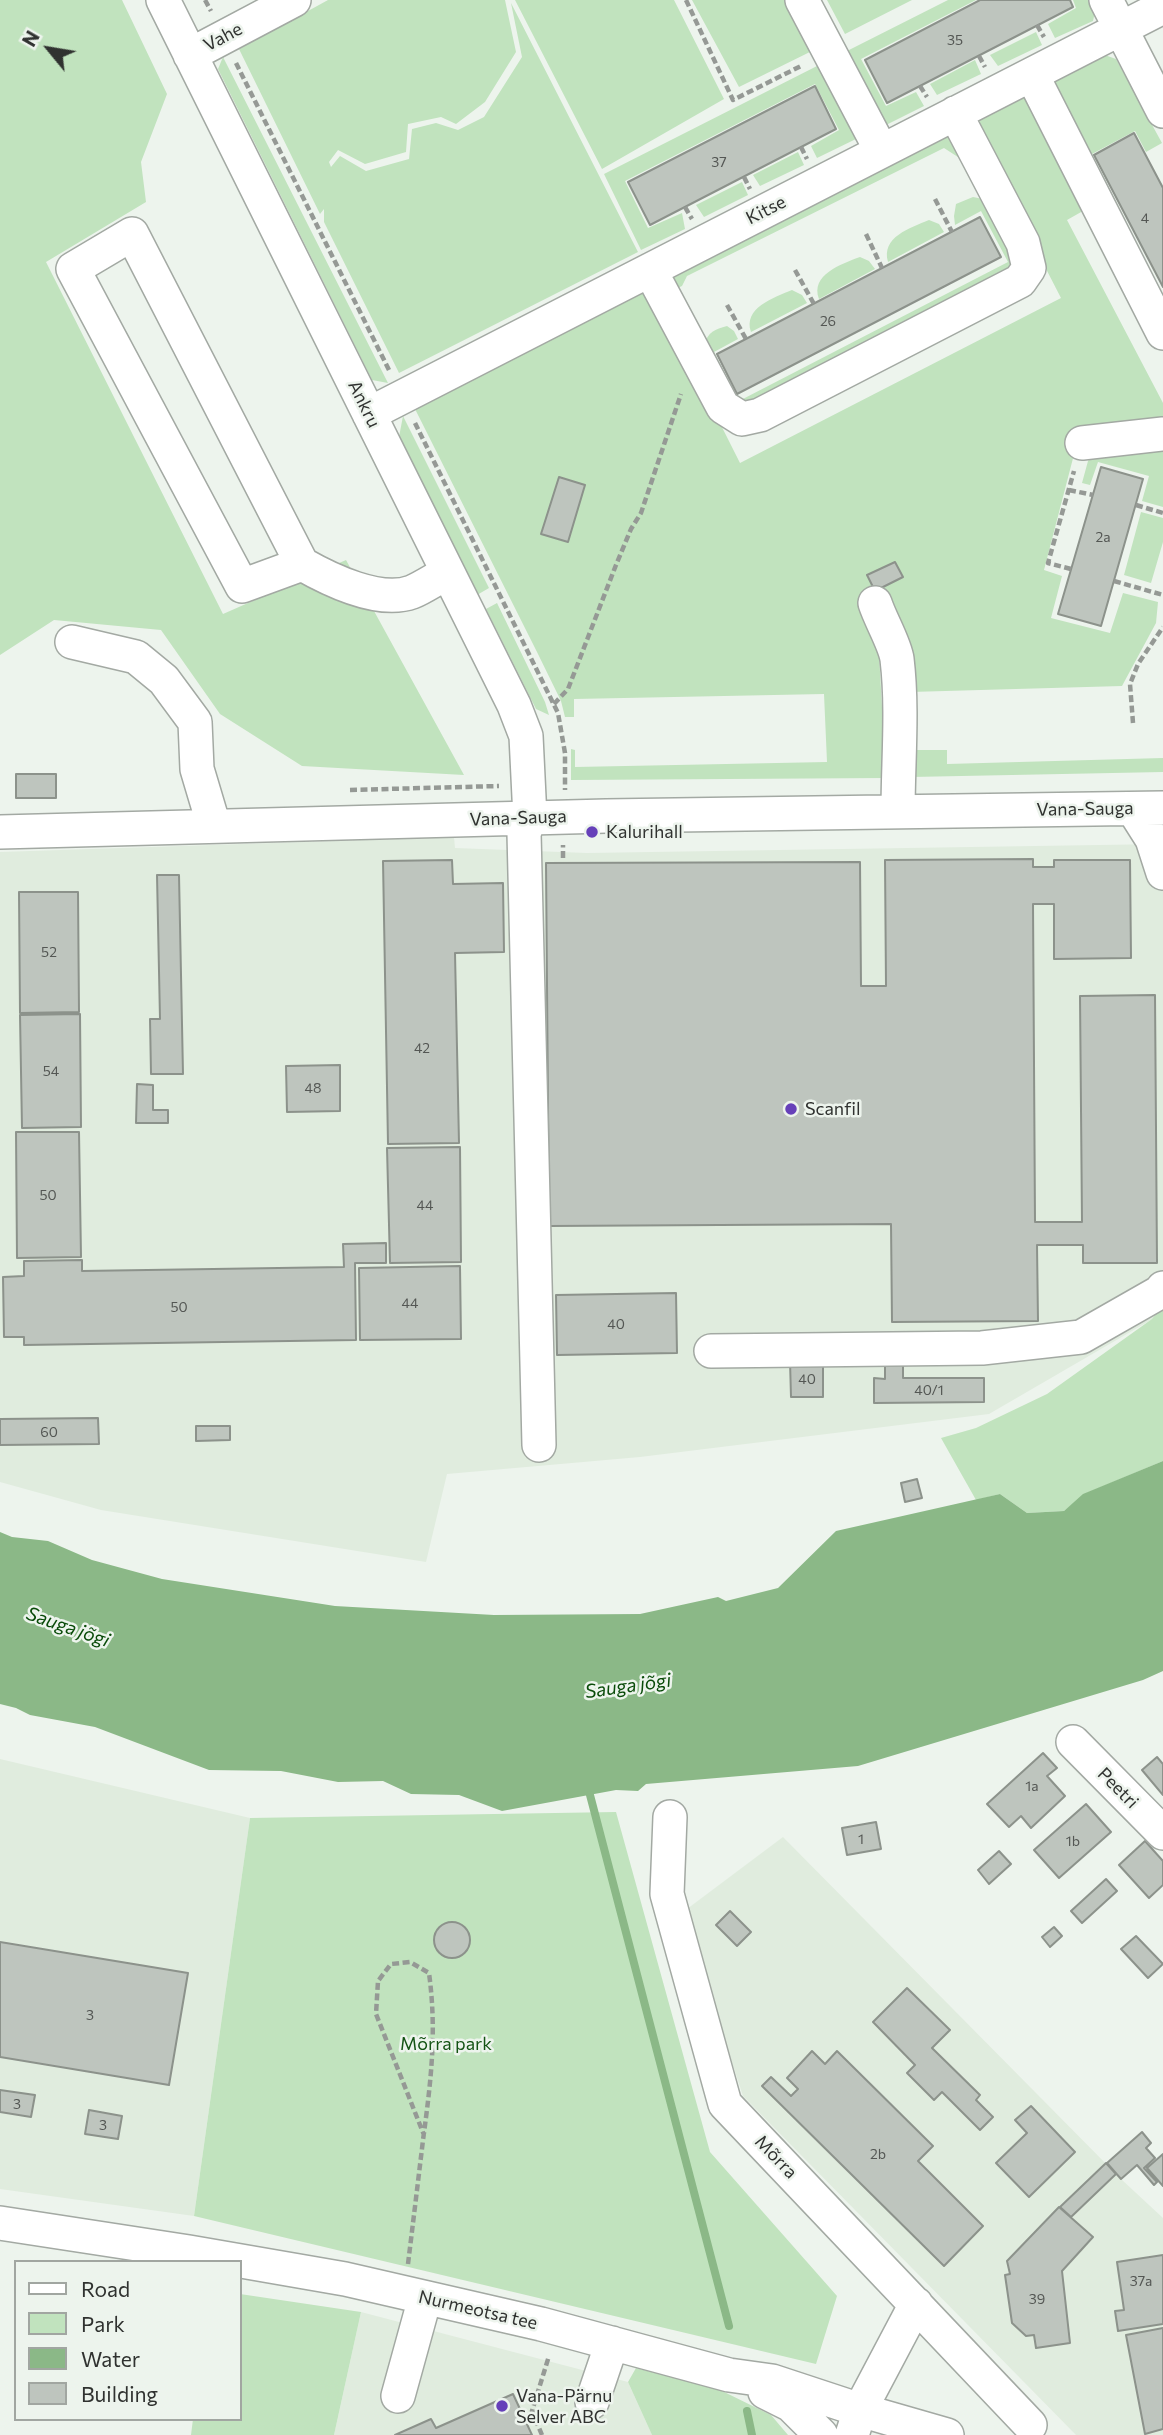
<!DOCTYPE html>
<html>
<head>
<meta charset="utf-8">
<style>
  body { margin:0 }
  #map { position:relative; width:1163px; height:2435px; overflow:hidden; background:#edf4ed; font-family:Commissioner,sans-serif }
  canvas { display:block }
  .legend { position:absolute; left:14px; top:2260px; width:228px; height:161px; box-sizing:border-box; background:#edf4ed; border:2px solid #a1a6a1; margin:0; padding:9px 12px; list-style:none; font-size:21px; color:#303230 }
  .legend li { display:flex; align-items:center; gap:14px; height:35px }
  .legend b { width:35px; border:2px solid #a1a6a1 }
  .north { position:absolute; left:14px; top:14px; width:70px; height:70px; -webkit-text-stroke:5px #edf4ed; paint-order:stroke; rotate:300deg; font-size:19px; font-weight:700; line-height:28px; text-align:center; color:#303230 }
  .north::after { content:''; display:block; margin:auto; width:24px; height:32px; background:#303230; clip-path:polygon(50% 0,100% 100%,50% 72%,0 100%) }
</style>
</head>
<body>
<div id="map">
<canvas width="1163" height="2435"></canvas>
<ul class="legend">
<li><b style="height:9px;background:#fff"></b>Road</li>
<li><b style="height:19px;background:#c1e3be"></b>Park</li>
<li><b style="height:19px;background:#8bb887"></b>Water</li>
<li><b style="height:19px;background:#bec5be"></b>Building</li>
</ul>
<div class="north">N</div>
</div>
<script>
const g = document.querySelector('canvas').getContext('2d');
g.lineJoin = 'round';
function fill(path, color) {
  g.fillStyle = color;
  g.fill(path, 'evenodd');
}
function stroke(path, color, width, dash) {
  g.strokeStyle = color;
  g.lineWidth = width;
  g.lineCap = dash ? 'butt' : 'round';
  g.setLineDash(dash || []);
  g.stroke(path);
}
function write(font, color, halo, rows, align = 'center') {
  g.font = font + ' Commissioner,sans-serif';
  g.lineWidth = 5;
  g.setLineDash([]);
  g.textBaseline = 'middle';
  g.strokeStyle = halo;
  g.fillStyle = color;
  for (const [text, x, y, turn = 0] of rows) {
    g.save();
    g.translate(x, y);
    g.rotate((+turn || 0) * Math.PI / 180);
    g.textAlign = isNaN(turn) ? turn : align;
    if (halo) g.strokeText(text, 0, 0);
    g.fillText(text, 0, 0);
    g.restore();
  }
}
fill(new Path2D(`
  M454,837l1,11 132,5 576,-9v469l-174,101 -349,43 -193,17 -21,88 -325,-52 -101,-28v-630z
  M0,1759l250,59 -56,398 -194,-27z
  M783,1837l338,342 42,39v217h-87l-333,-339 -60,-184z
  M361,2312l267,70 24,53h-318z`), '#e0ecde');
fill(new Path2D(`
  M0,0h122l45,94 -26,68 5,40 -100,60 177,352 123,-54 118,215 -162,-9 -82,-52 -59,-84 -107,-10 -54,35z
  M328,0h177l11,52 -31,50 -29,22 -15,-7 -33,7 -2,28 -41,12 -27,-14 -9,12 2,5 9,-11 26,15 43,-12 3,-30 24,-6 22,7 26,-13 38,-60 -11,-54 127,249 -239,121 -75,-151v-13l-4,5 -81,-165z
  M515,0h159l50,99 -122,70z
  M692,0h101l25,48 -79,39z
  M827,0h85l-67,34z
  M948,0h28l-115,59 25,47 30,-14 8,14 -40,20 -42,-69 7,-7z
  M1073,0h16l6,12 -2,9 -38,17 -7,-14 28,-16z
  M1036,32l6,13 -44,21 -8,-11z
  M1102,54l14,5 46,84 -16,9 -11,-21 -43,23 10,21 -8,4 -41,-94 2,-7z
  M223,57l165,326 -16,-3 -154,-311z
  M975,60l6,14 -44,21 -7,-11z
  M819,65l39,73 -41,20 -6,-12 28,-16 -24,-46 -190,97 23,47 34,-15 3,16 -44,21 -37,-76z
  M1018,94l10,2 62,111 -23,13 96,183v25l-85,11 -34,131 18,6 -11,42 59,15 13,-40 35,9 -2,21 -34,63 -212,6 -31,-38 7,124 -315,2v-31l4,1v17l252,-5 -3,-68 -250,5v18h-9l-4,-16 -24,-49 -124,-247 228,-116 20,17 79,157 321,-165 -67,-130 -15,-36 1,-16z
  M948,135l13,24 -17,-11 -257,128 -5,10 -7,3 -2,-14z
  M798,152l6,13 -44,21 -7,-11z
  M742,182l6,13 -44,22 -8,-12z
  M973,197l10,2 10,5 23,66 -277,141 -35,-66c4,-13 11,-16 23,-19l7,5 4,8 -24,13 25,49 269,-139 -27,-51 -26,14 -1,-9 2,-12z
  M929,220l10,4 5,8 -56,30c-7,-25 22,-34 41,-42z
  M860,257l9,4 6,8 -56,30c-9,-24 22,-35 41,-42z
  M792,290l10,5 5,8 -56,29c-8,-24 22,-34 41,-42z
  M403,416l86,172 -12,7 -78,-158z
  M1163,443v64l-21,-6 7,-25 -51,-14 -8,23 -8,-2 6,-22 4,-6z
  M1141,512l22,6v24l-12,41 -27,-8z
  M497,603l48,99 4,13 -13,-6 -50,-100z
  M911,750h36v14l216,-6v14l-252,5z
  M1163,1306v155l-76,32 -23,18 -37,2 -27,-19 -24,6 -35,-62 35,-10 71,-34 105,-75z
  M616,1812l94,340 127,144 -21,68 -622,-148 56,-398z
  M240,2294l121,18 -27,123h-143l2,-16h47z
  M636,2368l80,20 55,27 17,20h-136l-24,-53z`), '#c1e3be');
fill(new Path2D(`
  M1163,1461v210l-20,9 -285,86 -212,18 -8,7 -22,-1 -114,21 -43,-16 -48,-1 -28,-13 -45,1 -57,-11 -72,-1 -114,-43 -65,-12 -14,-7 -16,-4v-172l12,5 36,4 44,19 70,19 173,27 159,9 146,-1 78,-17 8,4 52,-13 58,-57 164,-37 27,19 37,-2 19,-17z`), '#8bb887');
stroke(new Path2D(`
  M590,1795l139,531
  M747,2411l5,24`), '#8bb887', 8);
const building = new Path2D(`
  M980,0h90l3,7 -186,96 -22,-43z
  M815,86l21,43 -186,96 -22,-43z
  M1134,133l29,55v99l-69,-132z
  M980,217l21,40 -264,137 -20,-40z
  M1101,467l42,12 -42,147 -43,-12z
  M559,477l26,8 -17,57 -27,-8z
  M895,562l8,15 -28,14 -8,-16z
  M16,774h40v24h-40z
  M1033,859v8h21v-7h76l1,98 -77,1v-55h-21l2,318h47l-2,-226 75,-1 2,268h-74v-18h-46l1,76 -146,1 -1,-98 -342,2 -3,-363 314,-1 1,124h25l-1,-126z
  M452,860l1,24 50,-1 1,69 -49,1 4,190 -71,1 -5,-283z
  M157,875h22l4,199h-32l-1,-55h10z
  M19,892h59l1,120 -59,1z
  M80,1014l1,113 -59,1 -2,-113z
  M340,1065v46l-53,1 -1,-46z
  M137,1084l16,1v25h15v13h-32z
  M16,1132h63l2,125 -64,1z
  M460,1147l1,115 -71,1 -3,-115z
  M386,1243v20h-31l1,77 -332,5v-8h-20l-1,-60 21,-1v-15l58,-1v11l262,-4 -1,-23z
  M460,1266l1,73 -101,1 -1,-72z
  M676,1293l1,60 -120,2 -1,-60z
  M885,1360h18v18h81v24l-110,1v-25l11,1z
  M790,1361h33v36h-32z
  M98,1418l1,26 -99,1v-26z
  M196,1426h34v14l-34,1z
  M917,1479l5,19 -17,4 -4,-19z
  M1043,1753l14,15 -10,8 18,20 -34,32 -10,-12 -12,11 -22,-23z
  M1157,1757l6,7v31l-21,-25z
  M1086,1804l25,28 -52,46 -25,-28z
  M876,1822l5,27 -34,6 -5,-27z
  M1145,1841l18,20v24l-14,13 -30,-33z
  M999,1851l12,13 -22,20 -11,-14z
  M1106,1879l11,12 -35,32 -11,-12z
  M730,1911l21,21 -14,14 -21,-21z
  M434 1940a18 18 0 1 1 36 0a18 18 0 1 1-36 0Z
  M1054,1927l8,9 -12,11 -8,-10z
  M1136,1936l27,28 -15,14 -27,-29z
  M0,1942l188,31 -19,112 -169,-28z
  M907,1988l43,42 -18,18 48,47 -4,5 17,17 -13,13 -38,-38 -8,8 -27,-27 8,-8 -42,-43z
  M812,2051l13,13 12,-13 96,95 -15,15 65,65 -39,40 -182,-180 9,-9 20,19 7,-7 -11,-11z
  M0,2090l35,5 -4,22 -31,-5z
  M1031,2106l44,46 -46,45 -33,-34 31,-30 -12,-13z
  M89,2110l33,6 -4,23 -33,-5z
  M1142,2132l9,11 -5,5 9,10 -11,10 13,14 -3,3 -17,-20 -16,14 -14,-16z
  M1163,2154v32l-16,-18z
  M1106,2163l10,11 -45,43 -11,-10z
  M1059,2207l34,30 -31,34 8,72 -34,5 -2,-13 -8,1 -14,-13 -7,-48 5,-1 -3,-13z
  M1163,2255v69l-45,7 -3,-20 9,-1 -7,-48z
  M1163,2328v101l-18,5 -19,-99z
  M513,2394l19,41h-137l36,-16 5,9z`);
fill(building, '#bec5be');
stroke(building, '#8c928b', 2);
const minor = new Path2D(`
  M163,0l351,705 12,31 4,82 -6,15 15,612
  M802,0l79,150
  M1106,0l57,111
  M190,55l104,-55
  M1032,75l131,258
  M650,270l73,137 19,12 18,-4 260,-134 9,-13 -6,-25 -68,-130
  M369,414l794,-407
  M1082,443l81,-9
  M302,564l-60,22 -169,-317 59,-35 170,330c28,16 78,40 110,28 12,-5 23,-13 35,-19
  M875,603c5,16 20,41 22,56 6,50 1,103 1,153
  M72,642l64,15 28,23 31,42 2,47 17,57
  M1133,809l19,30 11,34
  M0,832l606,-16 557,-8
  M711,1351l271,-3 99,-11 79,-45 3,-4
  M1073,1742l90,91
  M670,1817l-3,77 58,210 305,321
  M0,2223l189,29 156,27 196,45 188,51 43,6 88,29 87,25
  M765,2392l26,13 30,30
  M398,2396l27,-98
  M592,2402l20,-59
  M852,2435l8,-25 56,-106`);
stroke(minor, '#a3a9a3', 36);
stroke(new Path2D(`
  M205,0l6,11
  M686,0l47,100 70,-35
  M1037,25l7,12
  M979,56l6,11
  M236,63l154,309
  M920,86l7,11
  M801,147l6,12
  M744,177l6,12
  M935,199l17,33
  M685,207l7,12
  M866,234l16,34
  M795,270l19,34
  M727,305l19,34
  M415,423l143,290 7,40v37
  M1069,490l24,5
  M1136,505l27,8
  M1071,569l-23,-6 26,-92
  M1114,581l49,14
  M554,704l14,-15 48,-124 15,-36 10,-16 40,-119
  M1133,723l-3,-39 8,-20 25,-37
  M350,790l149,-4
  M563,858v-13
  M408,2264c5,-41 10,-82 15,-124 8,-59 14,-108 6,-167l-19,-11 -19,2 -13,17 -2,33 48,121
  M542,2435l-10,-24 17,-55`), '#959995', 4.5, [7, 3.5]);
stroke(minor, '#fff', 33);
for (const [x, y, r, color] of [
  [592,832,7,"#6640b9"],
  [791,1109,7,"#6640b9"],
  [502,2406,7,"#6640b9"]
]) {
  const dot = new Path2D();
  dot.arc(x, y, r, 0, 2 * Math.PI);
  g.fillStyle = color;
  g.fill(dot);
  stroke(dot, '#edf4ed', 2.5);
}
write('14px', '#545754', null, [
  ["35",955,40],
  ["37",719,162],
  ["4",1145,218],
  ["26",828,321],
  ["2a",1103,537],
  ["52",49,952],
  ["42",422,1048],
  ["54",51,1071],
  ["48",313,1088],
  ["50",48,1195],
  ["44",425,1205],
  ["44",410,1303],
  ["50",179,1307],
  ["40",616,1324],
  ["40",807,1379],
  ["40/1",929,1390],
  ["60",49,1432],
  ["1a",1032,1786],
  ["1",861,1839],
  ["1b",1073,1841],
  ["3",90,2015],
  ["3",17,2104],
  ["3",103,2125],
  ["2b",878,2154],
  ["37a",1141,2281],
  ["39",1037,2299]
]);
write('18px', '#303230', '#edf4ed', [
  ["Vahe",223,37,-28],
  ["Kitse",766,210,-27],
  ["Ankru",364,404,64],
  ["Vana-Sauga",1085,809,-1],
  ["Vana-Sauga",518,818,-2],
  ["Peetri",1118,1788,45],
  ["Mõrra",776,2157,46],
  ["Nurmeotsa tee",478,2310,13]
]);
write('18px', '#303230', '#edf4ed', [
  ["Kalurihall",606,832],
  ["Scanfil",805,1109],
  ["Vana-Pärnu",516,2396],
  ["Selver ABC",516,2417]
], 'left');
write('18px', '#145314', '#edf4ed', [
  ["Mõrra park",446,2044]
]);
write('italic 19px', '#094b09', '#edf4ed', [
  ["Sauga jõgi",68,1627,19],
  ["Sauga jõgi",628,1686,-8]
]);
</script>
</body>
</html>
